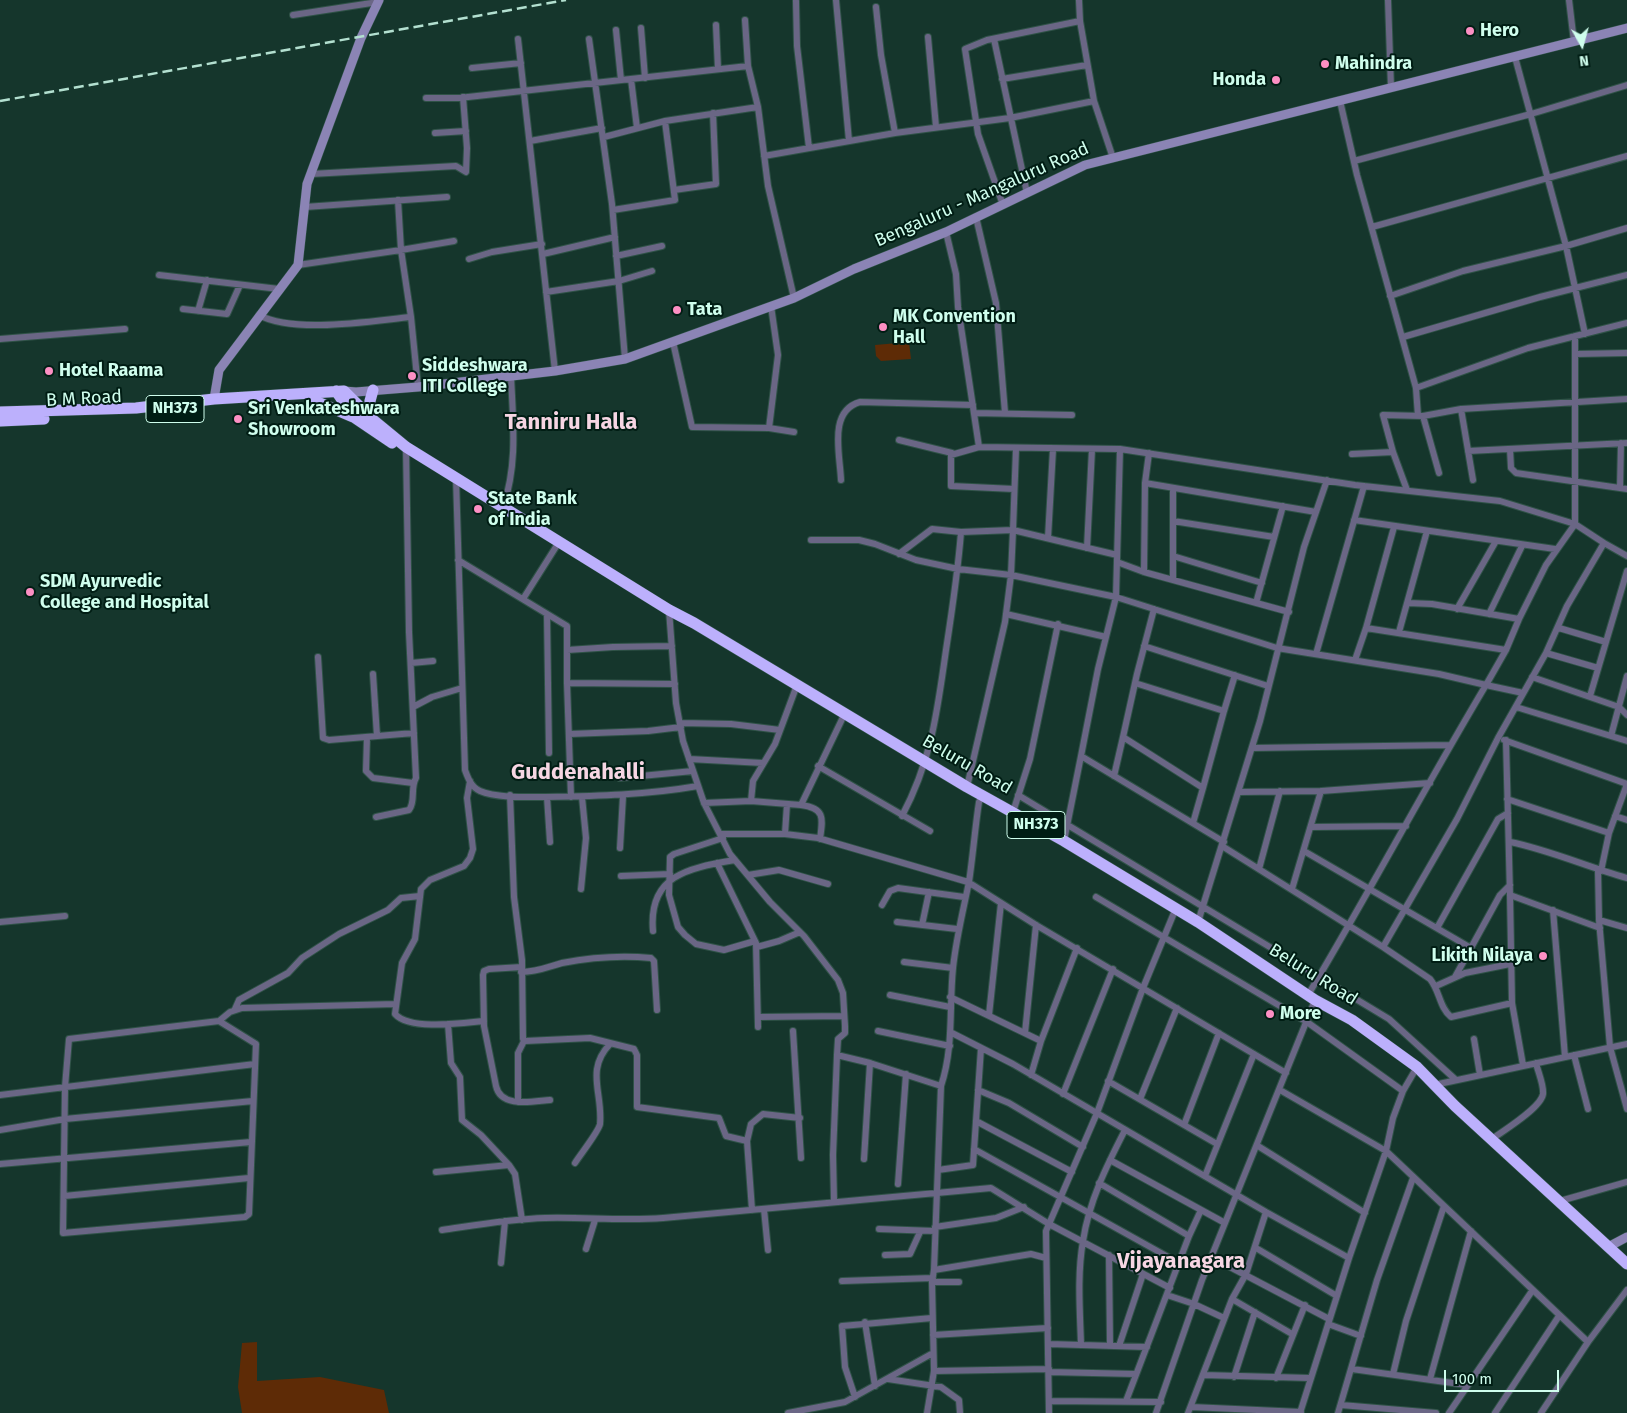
<!DOCTYPE html>
<html>
<head>
<meta charset="utf-8">
<style>
  body { margin:0 }
  #map { position:relative; width:1627px; height:1413px; overflow:hidden; background:#15362c; font-family:"Fira Sans",sans-serif }
  canvas { display:block }
  .north { position:absolute; left:1557px; top:20px; width:50px; height:50px; -webkit-text-stroke:4px #001d14; paint-order:stroke; rotate:173deg; font-size:14px; font-weight:700; line-height:20px; text-align:center; color:#cffeed }
  .north::after { content:''; display:block; margin:auto; width:18px; height:22px; background:#cffeed; clip-path:polygon(50% 0,100% 100%,50% 72%,0 100%) }
  .scale { position:absolute; left:1444px; top:1370px; width:115px; height:22px; box-sizing:border-box; border:2px solid #cffeed; border-top:0; padding-left:6px; font-size:15px; line-height:18px; white-space:nowrap; color:#cffeed; -webkit-text-stroke:4px #001d14; paint-order:stroke }
</style>
</head>
<body>
<div id="map">
<canvas width="1627" height="1413"></canvas>
<div class="north">N</div>
<div class="scale">100 m</div>
</div>
<script>
const g = document.querySelector('canvas').getContext('2d');
g.lineJoin = 'round';
function fill(path, color) {
  g.fillStyle = color;
  g.fill(path, 'evenodd');
}
function stroke(path, color, width, dash) {
  g.strokeStyle = color;
  g.lineWidth = width;
  g.lineCap = dash ? 'butt' : 'round';
  g.setLineDash(dash || []);
  g.stroke(path);
}
function write(font, color, halo, rows, align = 'center') {
  g.font = font + ' "Fira Sans",sans-serif';
  g.lineWidth = 4;
  g.setLineDash([]);
  g.textBaseline = 'middle';
  g.strokeStyle = halo;
  g.fillStyle = color;
  for (const [text, x, y, turn = 0] of rows) {
    g.save();
    g.translate(x, y);
    g.rotate((+turn || 0) * Math.PI / 180);
    g.textAlign = isNaN(turn) ? turn : align;
    if (halo) g.strokeText(text, 0, 0);
    g.fillText(text, 0, 0);
    g.restore();
  }
}
fill(new Path2D(`
  M909,342l2,17 -30,2 -5,-5 -1,-11z
  M257,1342v39l63,-4 64,13 5,23h-147l-4,-26 4,-44z`), '#5e2b06');
const street = new Path2D(`
  M836,0l13,141
  M1079,0l1,21 14,80 19,57
  M1388,0l3,88
  M1569,0l5,42
  M796,1l1,45 12,102
  M293,15l85,-13
  M745,20l3,46 10,41
  M716,25l2,44
  M641,28l4,50
  M616,30l5,50
  M928,37l8,90
  M518,39l37,332
  M589,39l23,165 13,155
  M994,39l33,154
  M1515,57l51,189 19,88
  M472,68l49,-5
  M631,79l6,49
  M1002,79l85,-14
  M426,98h33l289,-32
  M1340,101l17,74 59,213 112,-40 99,-25
  M435,133l31,-2
  M895,133l115,-15 84,-17
  M604,137l61,-16 93,-14 10,79 26,112
  M530,141l72,-13
  M764,156l131,-23 -14,-78 -5,-48
  M1354,161l177,-47 96,-29
  M311,174l145,-8 10,6 1,-24 -4,-51
  M674,190l42,-6 -3,-71
  M398,200l3,50 53,-9
  M1003,205l-25,-71 -13,-85 22,-9 93,-19
  M305,207l142,-10
  M613,210l62,-10 -10,-79
  M976,217l20,86 9,110
  M1372,227l255,-71
  M946,232l10,42 2,33 21,140 141,2 235,36 145,16 75,23 29,19 -37,63 -21,47 -48,85 -41,81 -74,128 -161,-101
  M543,254l72,-17
  M616,256l46,-10
  M469,259l23,-7 50,-8
  M298,265l103,-15 10,67
  M159,275l120,14
  M546,292l73,-11 33,-10
  M1390,296l73,-25 103,-25 61,-18
  M183,309l44,5 13,-29
  M198,311l9,-31
  M259,315c35,19 112,6 152,2l7,70
  M1403,337l137,-40 87,-22
  M0,339l125,-10
  M673,342l19,85 77,1 25,4
  M1575,354l52,-1
  M1416,388l2,28
  M1461,409l12,71
  M974,413l98,2
  M1423,416l38,-7 166,-10
  M769,428l9,-73 -7,-49
  M899,440l53,13
  M979,447l-28,8v31l63,3
  M1510,449l1,19 5,5 111,16
  M1468,451l159,-8
  M1352,454l41,-2
  M456,478l9,292c3,8 6,17 15,21 16,7 47,6 65,6 52,-1 101,-2 153,-11
  M841,480c-1,-26 -13,-69 19,-78l113,3
  M1145,483l171,29
  M1173,488v92
  M1620,488l1,-45
  M1407,490l-14,-38 -10,-37 40,1 16,57
  M503,508c15,-45 10,-86 8,-132
  M1354,520l201,29
  M1173,521l101,16
  M1048,538l5,-89
  M811,540h48l16,4 41,16 42,9 53,6 2,-45 104,25
  M1604,543l23,13
  M1087,548l5,-99
  M899,554l33,-25 29,3 52,-2 3,-81
  M1173,556l89,27
  M458,560l109,66v57l4,114
  M1117,562l27,10 145,40
  M1144,572l1,-89 4,-30
  M523,599l36,-57
  M1256,603l27,-97
  M1408,603l24,1 87,15
  M1154,609l-17,65 -14,63 80,51 -10,35
  M1457,609l39,-68
  M669,610l7,93 7,38 21,62 26,51 40,48 34,34 34,44 5,13 2,33v7l-7,6 -1,16 -4,100 1,46
  M547,614l2,139
  M1006,614l100,23
  M1489,614l33,-68
  M1366,628l140,22
  M1559,628l47,14
  M1399,632l28,-101
  M1144,646l124,40
  M567,650l46,-3 59,-1
  M1546,653l52,15
  M1316,654l48,-168
  M318,657l5,81 6,2 85,-7
  M1355,660l11,-32 28,-101
  M411,663l22,-2
  M373,674l4,62
  M1532,677l87,30 8,8
  M567,683l108,1
  M1135,683l89,28 11,-36
  M1590,696l37,-125
  M413,707l19,-10 30,-9
  M1516,707l111,34
  M680,723l51,1 49,6
  M569,734l79,-3 33,-4
  M1611,736l16,-60
  M367,737l-1,34 7,7 40,5
  M1504,740l123,44
  M1506,740l4,155
  M1252,748l198,-3
  M1081,756l17,-87 18,-72 4,-148
  M689,759l74,4
  M818,766l112,65
  M1114,776l9,-39
  M620,778l73,-7
  M470,781l-3,17 6,51 -3,9 -6,8 -34,14 -9,9 -6,50 -13,24 -7,51c15,17 68,9 89,7
  M967,787l38,-165 6,-47 105,22 161,51 162,26 47,11 20,-35 13,-31 27,-54 29,-41v-188
  M1203,788l21,-77
  M1239,792l82,-1 109,-8
  M510,795l4,102 8,63 1,79 2,2 65,-3 44,11 3,6v52l82,11 7,18 21,5
  M1018,795l371,224 67,61
  M547,797l3,45
  M1507,799l102,34
  M751,801l2,-20 22,-37 22,-59
  M704,803l47,-2 50,4 44,-92
  M801,805c24,3 22,13 19,34
  M1013,812l17,-53 28,-135
  M902,816c30,-57 35,-104 44,-166 6,-39 12,-79 15,-118
  M1615,816l12,4
  M376,817l33,-7c7,-9 1,-22 7,-32l-7,-146 -3,-185
  M1311,827l95,-1
  M721,834h64l33,4 150,44 68,43 250,148
  M785,834l2,-30
  M723,838l-49,16 -4,3 -1,38 9,32 7,8 11,9 28,6 31,-9
  M1064,841l17,-85 143,86
  M1510,842c40,8 77,25 117,36
  M620,848l3,-52
  M1304,851l167,97
  M717,863l39,80 2,84
  M1259,869l21,-78
  M1598,870l1,50 11,127 17,62
  M1601,871l8,-38 18,-49
  M748,875l31,-5 49,14
  M621,876l49,-2
  M581,889l5,-51 -4,-41
  M1292,889l29,-98
  M1096,897l211,125 96,69
  M882,905l8,-14 8,-3 66,9
  M1553,910l12,147
  M1599,920l28,8
  M0,922l65,-6
  M897,922l60,7
  M1198,922l62,-201 44,-174 23,-67
  M922,925l7,-33
  M1437,928l61,-109 10,-6
  M653,931c-5,-57 37,-63 82,-71
  M757,947l22,-6 21,-9
  M1383,947l47,32c10,12 9,28 21,38l61,-14
  M904,962l49,6
  M522,967l-33,2 -5,2 -1,4 1,51 12,60c5,23 38,15 54,14
  M521,972c17,0 26,-5 41,-9 31,-6 58,-8 89,-5l3,3 3,49
  M1455,977l45,-82 10,-10
  M1436,986l29,-13 45,-9
  M890,995l60,12
  M1308,995c61,-102 117,-208 178,-310l37,8
  M950,997l91,44 36,-93
  M235,1009l4,-9 49,-27 14,-15 37,-24 49,-24 13,-12 19,-2
  M989,1015l12,-112
  M758,1017l86,-1
  M219,1021l37,23 -7,170 -4,3 -182,16 2,-146 4,-48z
  M219,1021l11,-9 12,-4 154,-4
  M448,1024l3,39 9,14 2,43 19,15 28,30
  M793,1031l8,127
  M878,1031l72,15
  M952,1033l61,31 253,148 83,46
  M1025,1033l11,-108
  M1474,1039l6,36
  M837,1055l33,8 71,23
  M1574,1055l14,54
  M1523,1065l-11,-62 -2,-108 90,33
  M1031,1075l10,-34
  M1108,1081l109,63
  M1434,1085l193,-41
  M978,1090l31,13 74,44
  M1280,1090l106,61 202,191 39,-52
  M1063,1094l50,-125
  M0,1095l255,-31
  M1140,1099l37,-91
  M518,1102v-49l6,-12
  M976,1121l96,51
  M1184,1125l35,-92
  M0,1130l65,-11 188,-18
  M1492,1139c11,-8 49,-31 51,-45 1,-9 -5,-22 -7,-31
  M1258,1146l107,67
  M974,1149l205,114
  M864,1159l6,-96
  M1110,1160l115,63
  M575,1163c5,-8 24,-32 25,-39 3,-31 -15,-54 10,-80
  M0,1164l251,-22
  M938,1170l35,-5 8,-117
  M436,1172l73,-7 6,9 7,46
  M1205,1176l49,-122
  M1099,1183l90,53
  M898,1184l8,-110
  M64,1196l185,-18
  M1560,1201l67,-19
  M764,1209l4,41
  M752,1210l-5,-69 4,-17 12,-10 37,4
  M935,1227l61,-9 28,-11
  M879,1229l56,2
  M442,1230c34,-5 68,-11 103,-12 40,-1 79,3 118,0l328,-30 58,36 121,64
  M1256,1248l81,48
  M586,1249l9,-29
  M885,1255l25,-1 10,-22
  M1109,1255l1,91
  M1211,1257l118,62
  M501,1263l4,-42
  M934,1270l97,-16 15,4
  M842,1281l91,-3
  M932,1282h27
  M1167,1295l27,9 30,14
  M1232,1299l60,35
  M865,1322l10,64
  M1328,1324l33,12
  M933,1335l115,-7
  M1049,1344l98,3
  M1081,1345c-1,-34 -4,-70 2,-104 6,-40 24,-76 42,-111
  M1119,1346l24,-72
  M1352,1369l115,16
  M934,1371l115,-2
  M1049,1372l87,2
  M1393,1374l13,-53 38,-115
  M1203,1375l107,3
  M1234,1377l21,-65
  M1276,1378l29,-73
  M888,1379l53,8 18,13 1,13
  M1430,1379l41,-148
  M855,1397l-10,-30 -3,-41 90,-8
  M1049,1401l112,1
  M1126,1401l63,-165 12,-26
  M1341,1405l95,8
  M1191,1407l110,5
  M788,1413l57,-11 88,-49
  M927,1413l7,-42 -2,-89 2,-12 7,-184c13,-39 8,-78 12,-118 3,-29 10,-57 16,-86 4,-27 6,-54 10,-80l4,-7
  M1049,1413l-3,-182 51,-118 46,-125 33,-80
  M1156,1413l46,-133 113,-280
  M1188,1413l44,-114 14,-25 20,-62
  M1300,1413l49,-155 37,-107 7,-33 10,-27 14,-24
  M1338,1413l39,-133 36,-102
  M1449,1413l83,-122
  M1495,1413l64,-97
  M1541,1413l47,-71`);
const secondary = new Path2D(`
  M344,391l12,1 62,-5 137,-16 70,-12 169,-61 60,-29 92,-37 139,-67 542,-137
  M214,399l5,-29 79,-105 9,-81 54,-146 18,-38
  M1610,1246l17,-9`);
const highway = new Path2D(`
  M336,391l19,27 37,25
  M313,400l40,17
  M0,412l136,-4 78,-9 130,-8 28,28 34,28 263,163 25,13 273,164 97,54 134,81 117,78 37,20 65,47 38,39 172,158
  M372,419l-2,-18 3,-11
  M0,421l44,-2`);
stroke(street, '#2f5247', 8);
stroke(secondary, '#2f5247', 10);
stroke(highway, '#2f5247', 12);
stroke(street, '#6a6685', 6);
stroke(secondary, '#8b84b5', 9);
stroke(highway, '#bcb0fc', 11);
stroke(new Path2D(`
  M0,101l566,-101`), '#b3e0d0', 2.5, [10, 5]);
for (const [x, y, r, color] of [
  [1470,31,5,"#fc8fc3"],
  [1325,64,5,"#fc8fc3"],
  [1276,80,5,"#fc8fc3"],
  [677,310,5,"#fc8fc3"],
  [883,327,5,"#fc8fc3"],
  [49,371,5,"#fc8fc3"],
  [412,376,5,"#fc8fc3"],
  [238,419,5,"#fc8fc3"],
  [478,509,5,"#fc8fc3"],
  [30,592,5,"#fc8fc3"],
  [1543,956,5,"#fc8fc3"],
  [1270,1014,5,"#fc8fc3"]
]) {
  const dot = new Path2D();
  dot.arc(x, y, r, 0, 2 * Math.PI);
  g.fillStyle = color;
  g.fill(dot);
  stroke(dot, '#001d14', 2);
}
for (const [x, y, w] of [
  [175,409,58],
  [1036,825,58]
]) {
  const box = new Path2D();
  box.roundRect(x - w / 2, y - 13.5, w, 27, 4);
  g.fillStyle = '#001d14';
  g.fill(box);
  stroke(box, '#cffeed', 1);
}
write('bold 16px', '#cffeed', null, [
  ["NH373",175,409],
  ["NH373",1036,825]
]);
write('bold 18px', '#cffeed', '#001d14', [
  ["Hero",1480,31],
  ["Mahindra",1335,64],
  ["Honda",1266,80,"right"],
  ["Tata",687,310],
  ["MK Convention",893,317],
  ["Hall",893,338],
  ["Siddeshwara",422,366],
  ["ITI College",422,387],
  ["Hotel Raama",59,371],
  ["Sri Venkateshwara",248,409],
  ["Showroom",248,430],
  ["State Bank",488,499],
  ["of India",488,520],
  ["SDM Ayurvedic",40,582],
  ["College and Hospital",40,603],
  ["Likith Nilaya",1533,956,"right"],
  ["More",1280,1014]
], 'left');
write('18px', '#cffeed', '#001d14', [
  ["Bengaluru - Mangaluru Road",982,195,-24],
  ["B M Road",84,399,-3],
  ["Beluru Road",967,765,30],
  ["Beluru Road",1313,975,32]
]);
write('bold 22px', '#f6d6e3', '#001d14', [
  ["Tanniru Halla",571,423],
  ["Guddenahalli",578,773],
  ["Vijayanagara",1181,1262]
]);
</script>
</body>
</html>
